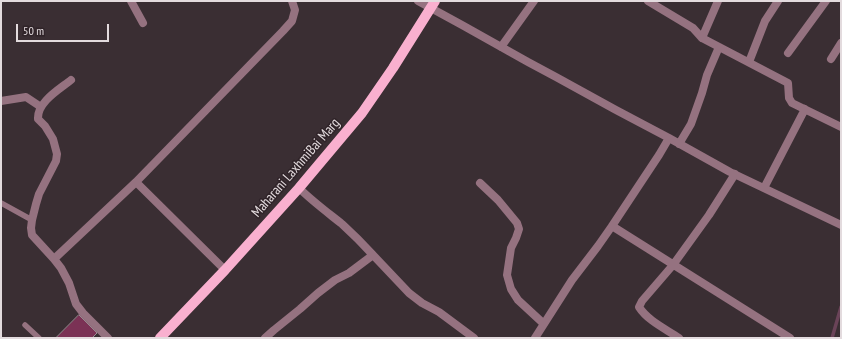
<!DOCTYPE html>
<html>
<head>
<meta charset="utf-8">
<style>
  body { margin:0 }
  #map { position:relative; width:842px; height:339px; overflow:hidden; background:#3a2e33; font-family:"PT Sans Narrow",sans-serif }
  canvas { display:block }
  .frame { position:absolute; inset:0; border:2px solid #e3dbde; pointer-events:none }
  .scale { position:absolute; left:16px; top:24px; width:93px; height:18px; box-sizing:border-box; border:2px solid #e3dbde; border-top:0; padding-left:5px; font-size:12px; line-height:14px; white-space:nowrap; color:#e3dbde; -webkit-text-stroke:3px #302429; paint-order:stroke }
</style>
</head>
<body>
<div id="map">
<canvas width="842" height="339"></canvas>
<div class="frame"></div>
<div class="scale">50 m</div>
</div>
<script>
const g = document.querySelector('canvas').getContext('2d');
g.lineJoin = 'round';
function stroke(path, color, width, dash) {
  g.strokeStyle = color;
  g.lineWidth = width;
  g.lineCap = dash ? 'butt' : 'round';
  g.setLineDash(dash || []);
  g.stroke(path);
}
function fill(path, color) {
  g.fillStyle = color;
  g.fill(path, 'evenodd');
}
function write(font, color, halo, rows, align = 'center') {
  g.font = font + ' "PT Sans Narrow",sans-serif';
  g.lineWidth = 3;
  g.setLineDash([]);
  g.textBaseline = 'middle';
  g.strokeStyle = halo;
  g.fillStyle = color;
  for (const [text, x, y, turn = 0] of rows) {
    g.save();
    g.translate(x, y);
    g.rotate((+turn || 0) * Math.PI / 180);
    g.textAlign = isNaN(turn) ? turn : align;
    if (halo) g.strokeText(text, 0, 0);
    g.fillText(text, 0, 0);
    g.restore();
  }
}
stroke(new Path2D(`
  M832,338l9,-31`), '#6a4358', 3.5);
const building = new Path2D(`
  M79,315l18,18 -5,5h-36z`);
fill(building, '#7b3255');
stroke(building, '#9b8c92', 1);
stroke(new Path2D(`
  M1,203l31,17
  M25,325l14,13`), '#957280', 5.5);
stroke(new Path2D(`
  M131,1l12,22
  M418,1l44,24 66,37 28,15 60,33 53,28 61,34 111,53
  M648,1l45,27 9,10 16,-37
  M702,38l86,45 1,15 3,5 49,24
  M501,47l33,-46
  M788,53l38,-52
  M831,59l10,-16
  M749,62l16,-41 13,-20
  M71,80c-11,9 -34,22 -33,39l7,7 8,13 4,15 -1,7 -17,33 -3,10 -4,16 -1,8 1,7 22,24 7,9 8,15 7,21 7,9 25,25
  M1,101l25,-4 15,10
  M679,144l12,-20 11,-31 5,-18 12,-28
  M136,182l147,-151 9,-10 3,-11 -3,-9
  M480,183l18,17 19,23 2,6 -3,9 -5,10 -4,27 4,14 7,11 26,24
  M299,188c13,13 28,24 43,36 11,10 21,20 31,31
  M764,188l41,-79
  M612,226l178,112
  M54,259l82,-77 89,88
  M265,338l9,-8 26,-21 18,-16 17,-13 14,-7 24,-18 36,38 13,10 17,9 35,26
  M535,338l37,-58 26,-34 14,-20 47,-71 10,-17
  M679,338c-13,-9 -31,-17 -40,-31l3,-6 31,-36 36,-50 26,-41`), '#957280', 8);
stroke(new Path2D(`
  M160,338l65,-68 74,-82 63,-75 31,-45 42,-67`), '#f9b0cf', 10);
write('14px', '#e3dbde', '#302429', [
  ["Maharani LaxhmiBai Marg",296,168,-49]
]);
</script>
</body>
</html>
